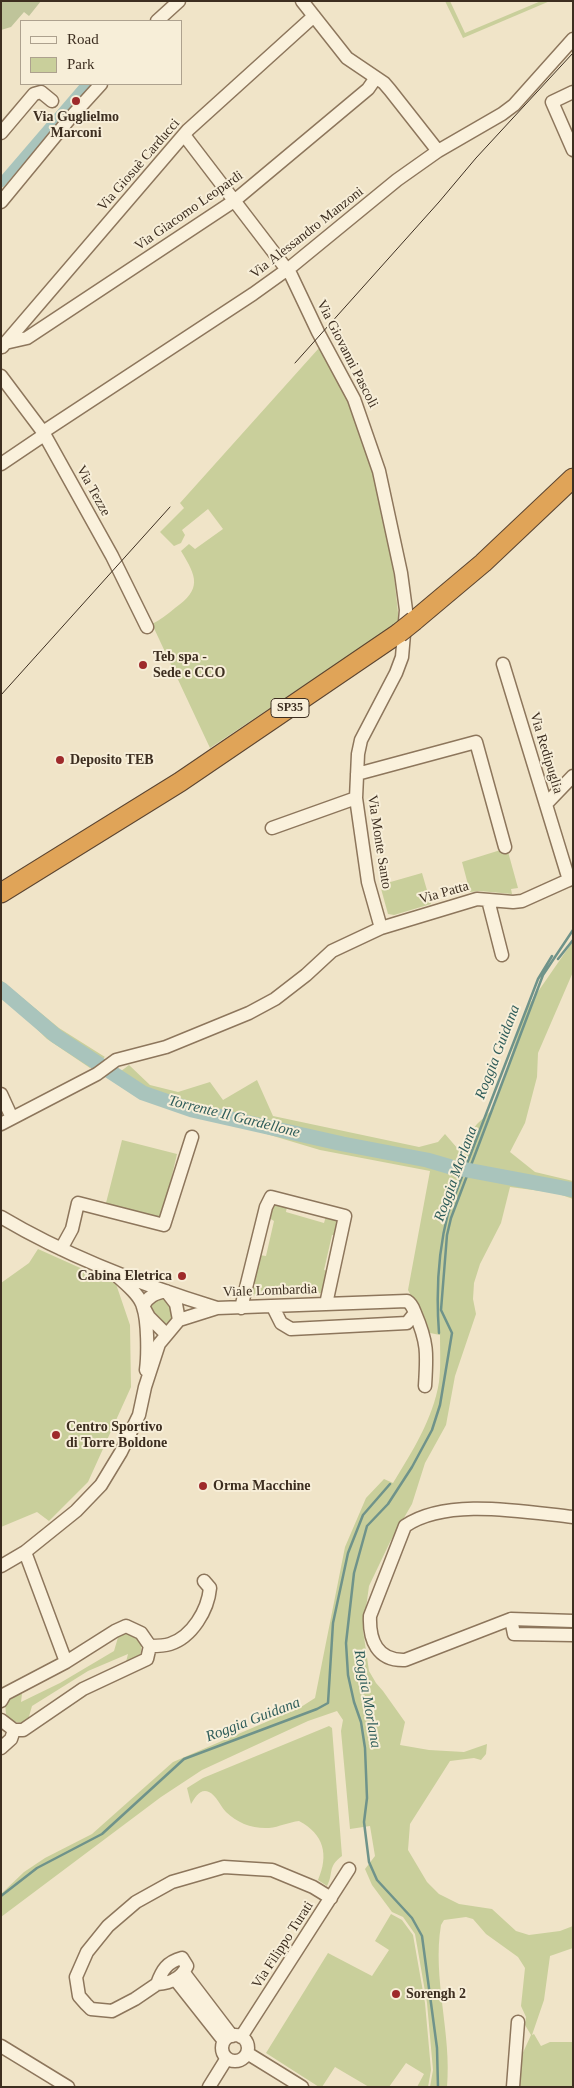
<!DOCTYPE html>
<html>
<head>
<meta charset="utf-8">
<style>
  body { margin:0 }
  #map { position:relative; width:574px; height:2088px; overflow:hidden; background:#f0e4c8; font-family:"Times New Roman",serif }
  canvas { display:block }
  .frame { position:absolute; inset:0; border:2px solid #3d2e20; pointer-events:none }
  .legend { position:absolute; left:20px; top:20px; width:162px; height:65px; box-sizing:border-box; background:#f7eed8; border:1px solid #ada18e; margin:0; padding:6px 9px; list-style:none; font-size:15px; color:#3d2e20 }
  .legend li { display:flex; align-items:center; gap:10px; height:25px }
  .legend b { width:25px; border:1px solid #ada18e }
</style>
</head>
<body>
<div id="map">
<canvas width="574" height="2088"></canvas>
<div class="frame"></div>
<ul class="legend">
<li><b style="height:6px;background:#faf1dc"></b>Road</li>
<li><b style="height:14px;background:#c9cf9b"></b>Park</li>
</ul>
</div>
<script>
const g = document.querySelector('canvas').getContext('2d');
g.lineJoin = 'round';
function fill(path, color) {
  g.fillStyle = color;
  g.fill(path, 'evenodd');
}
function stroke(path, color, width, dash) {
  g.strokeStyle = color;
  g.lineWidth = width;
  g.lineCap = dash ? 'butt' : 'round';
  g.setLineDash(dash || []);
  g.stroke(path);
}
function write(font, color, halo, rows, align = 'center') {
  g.font = font + ' "Times New Roman",serif';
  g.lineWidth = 4;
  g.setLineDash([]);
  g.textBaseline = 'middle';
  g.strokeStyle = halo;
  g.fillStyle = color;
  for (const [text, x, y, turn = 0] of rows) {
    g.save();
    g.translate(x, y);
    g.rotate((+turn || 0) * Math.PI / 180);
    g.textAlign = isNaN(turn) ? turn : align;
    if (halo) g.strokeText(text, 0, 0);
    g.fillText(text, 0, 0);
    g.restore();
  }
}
fill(new Path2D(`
  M445,1h5l15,32 76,-32h9l-87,37z
  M319,348l4,2 31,61 10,26 15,54 13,66 7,65 -189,126 -58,-124c8,-4 16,-10 23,-16 27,-19 22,-31 6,-57l8,-7 6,5 28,-20 -15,-20 -26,21 3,5 -4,8 -7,3 -14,-14 24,-24 -4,-5z
  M507,848l11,40 -7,1 1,5 -32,-3 -10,1 -8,-30z
  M422,873l9,31 -37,11 -6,-1 -8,-29z
  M573,941v31l-35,81 -1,24 -12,46 -15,29 25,20 38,9v18l-17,-6 -46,-6 -9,36 -21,41 -6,19 -1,16 3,15 -21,62 -9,49 -21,38 -13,41 -22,38 -21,44 -6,44 6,41 7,12 7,8 22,31 -5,23 29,5 35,2 23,-8 -1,10 -5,6 -7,-2 -24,3 -40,63 -2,26 19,32 12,12 20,10 33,5 24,22 13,4 31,-4 13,-5v22l-23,8 -6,44 -12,35 2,-1 7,12 9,-4h23v45h-54l2,-30 10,-22 -6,-10 1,-8 -5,-11 4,-38 -7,-11 -32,-23 -13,-15 -7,-2 -22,3 -3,5c-9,53 11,109 6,162h-17l3,-17 -6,-67 -12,-69 -12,-17 -11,-5 -20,-27 -7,-16 10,-13 -5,-30 -20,3 -9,-98 2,-11 -6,-9 -29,10 -106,49 -41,27 -160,120v-23l23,-22 21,-14 47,-24 81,-72 128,-55 14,-9 30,-151 21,-49 18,-19 9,4c19,-31 40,-64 46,-101 2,-15 1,-31 1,-47l-10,-2 -22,-43 22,-119 -110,-21 -167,-50 -41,-22 17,-13 21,20 28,7 32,-10 13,18 34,-20 16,36 146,31 19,-5 7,-8 13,15 19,-25 17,-16 32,-99z
  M1,980l58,48 46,29 -15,11 -43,-29 -46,-45z
  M122,1140l55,14 -15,64 -56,-15z
  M276,1203l11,3 -1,6 38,11 2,-7 15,4 -3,16 -6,-1 -8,35 5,1 -6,22 -68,3 -6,-2 10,-39 7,1 8,-35 -5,-3 3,-12z
  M38,1249l78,35 14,41 1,62 -43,95 -39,39 -12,-9 -36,15v-244l28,-20z
  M162,1296l10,8 2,13 -9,8 -8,-5 -8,-17z
  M125,1633c14,1 19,10 15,23l-14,6 2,-8 -40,17 -56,35 -4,14 -6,3 -11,-2 -5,-7 -1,-11c5,-6 9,-10 17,-9l-1,8 39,-19 54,-32 5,-17z
  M329,1726l3,2 10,128c-15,11 -8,17 -15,30l-9,-6c11,-25 6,-46 -19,-59 -10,1 -20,6 -30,7 -16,1 -32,-5 -43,-16 -5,-5 -10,-17 -17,-20 -9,-4 -14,6 -18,12l-4,-16 16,-10z
  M391,1914l11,6 11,15 12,68 6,67 -3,17h-11l7,-13 -18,-11 -17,24h-20l-34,-20 -13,20h-3l-53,-34 62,-100 44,23 17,-26 -14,-9z`), '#c9cf9b');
fill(new Path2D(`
  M1,1h40l-12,15 -5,-4 -13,15 -10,3z`), '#bfc49a');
stroke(new Path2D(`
  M558,959l15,-19
  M439,1333c-3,-40 -1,-81 9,-120l90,-234 14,-23
  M1,1896l36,-28 65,-34 82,-75 133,-50 11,-6 5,-80 15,-70 15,-38 27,-31
  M438,2087l-1,-39 -15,-112 -10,-18 -35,-38 -8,-18 -5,-40 3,-24 -2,-50 -4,-26 -7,-20 -6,-27 -2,-32 8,-70 13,-47 21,-22 24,-37 20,-37 8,-25 12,-72 -11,-23 6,-75 4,-17 92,-243 30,-45`), '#6f938a', 2.5);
stroke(new Path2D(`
  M1,183l85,-99`), '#a9c4bc', 9);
stroke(new Path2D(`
  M1,989l55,47 87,57 49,17 151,34 84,16 24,7 122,23`), '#a9c4bc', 15);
const minor = new Path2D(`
  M302,1l45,57 37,25 6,7 48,61
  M157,21l22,-20
  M573,92l-21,10 21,48
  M1,133l33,-39 7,-2 11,9
  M184,135l107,140 27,57 36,67 25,72 22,102 5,37 -4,47 -6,16 -35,67 -3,14 -2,44 12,84 13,46
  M1,202l70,-85 30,-33
  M5,343l22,-5 207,-137 134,-112 7,-10
  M2,347l186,-217 126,-114
  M1,376l42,56 69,124 35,71
  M43,432l210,-138 39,-28 105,-86 41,-29 64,-37 12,-9 59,-66
  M1,464l43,-29
  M503,664l66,216
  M357,774l119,-32 29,105
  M546,804l27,-28
  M272,828l84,-30
  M488,900l14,55
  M1,1094l11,24
  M1,1124l96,-50 19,-14 50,-13 83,-34 26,-14 31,-24 26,-24 49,-23 96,-29 36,3 9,-1 51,-23
  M1,1217c67,40 141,68 216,91
  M61,1249l11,-20 6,-26 86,22 28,-88
  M115,1274c9,9 25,20 28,33 5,14 5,48 3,63
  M273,1307l8,16 10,6 116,-6 8,-10
  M241,1308l25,-101 5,-10 74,19 -19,88
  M166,1334l-17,-17 -6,-11c5,-10 13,-13 23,-15l10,13 3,16
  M573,1517c-49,-5 -126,-20 -168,9l-35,90c-1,24 7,45 35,44l106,-41 62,2
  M25,1552l41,110
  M1,1566l24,-14 51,-41 25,-26 20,-33 18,-37 6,-28 14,-43 20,-24 38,-12 190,-7c5,3 6,7 8,12 13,30 12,41 10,73
  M511,1619l3,15 59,1
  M150,1646c6,0 14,0 20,-2 22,-7 38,-34 40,-56l-6,-7
  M1,1701l4,-7 61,-32 49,-31 11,-5 15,7 9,13 -3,13 -64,30 -60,41h-9l-13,-10
  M1,1748l10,-9 3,-9
  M182,1958l5,8c-6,13 -17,17 -30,18 5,-14 10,-22 25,-26z
  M184,1973l48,63
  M175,1979l49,62
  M157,1984l-22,15 -23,12 -21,-2 -5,-5 -7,-8 -3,-19 11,-25 21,-26 28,-24 36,-20 52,-15 48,3 41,17 18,11
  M222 2048a13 13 0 1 1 26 0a13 13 0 1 1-26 0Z
  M241,2037l108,-168
  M1,2046l67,41
  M247,2053l55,34
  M209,2087l18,-29
  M513,2087l5,-65`);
const highway = new Path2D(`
  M414,621l69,-58 90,-85
  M1,893l179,-111 219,-149`);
stroke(minor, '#8d765c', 15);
stroke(highway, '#5b4430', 21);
stroke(minor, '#faf1dc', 12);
stroke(highway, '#e0a458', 19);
stroke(new Path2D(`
  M295,363l144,-161 37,-44 97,-105
  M1,695l169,-188`), '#3d2e20', 1);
const highwayBridge = new Path2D(`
  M399,633l15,-12`);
stroke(highwayBridge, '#5b4430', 21, []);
stroke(highwayBridge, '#e0a458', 19);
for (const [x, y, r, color] of [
  [76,101,5,"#9e2a2b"],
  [143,665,5,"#9e2a2b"],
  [60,760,5,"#9e2a2b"],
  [182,1276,5,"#9e2a2b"],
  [56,1435,5,"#9e2a2b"],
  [203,1486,5,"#9e2a2b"],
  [396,1994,5,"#9e2a2b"]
]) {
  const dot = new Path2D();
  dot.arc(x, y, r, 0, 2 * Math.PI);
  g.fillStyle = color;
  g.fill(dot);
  stroke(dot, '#f7eed8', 2);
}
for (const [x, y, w] of [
  [290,708,38]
]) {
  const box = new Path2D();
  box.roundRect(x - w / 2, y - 9.5, w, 19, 4);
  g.fillStyle = '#f7eed8';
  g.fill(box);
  stroke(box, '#3d2e20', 1);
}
write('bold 12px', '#3d2e20', null, [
  ["SP35",290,708]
]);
write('bold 14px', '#3d2e20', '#f7eed8', [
  ["Via Guglielmo",76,117,"center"],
  ["Marconi",76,133,"center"],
  ["Teb spa -",153,657],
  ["Sede e CCO",153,673],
  ["Deposito TEB",70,760],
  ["Cabina Eletrica",172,1276,"right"],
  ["Centro Sportivo",66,1427],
  ["di Torre Boldone",66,1443],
  ["Orma Macchine",213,1486],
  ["Sorengh 2",406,1994]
], 'left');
write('14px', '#3d2e20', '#f7eed8', [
  ["Via Giosuè Carducci",139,165,-49],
  ["Via Giacomo Leopardi",189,211,-35],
  ["Via Alessandro Manzoni",307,233,-38],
  ["Via Giovanni Pascoli",347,354,63],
  ["Via Tezze",93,491,61],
  ["Via Redipuglia",546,753,73],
  ["Via Monte Santo",379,842,81],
  ["Via Patta",444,893,-16],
  ["Viale Lombardia",270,1291,-2],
  ["Via Filippo Turati",283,1945,-57]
]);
write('italic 15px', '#2f5d5a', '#f7eed8', [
  ["Roggia Guidana",498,1052,-69],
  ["Torrente Il Gardellone",234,1117,14],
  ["Roggia Morlana",456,1174,-70],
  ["Roggia Morlana",367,1699,80],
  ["Roggia Guidana",253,1720,-21]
]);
</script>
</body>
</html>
